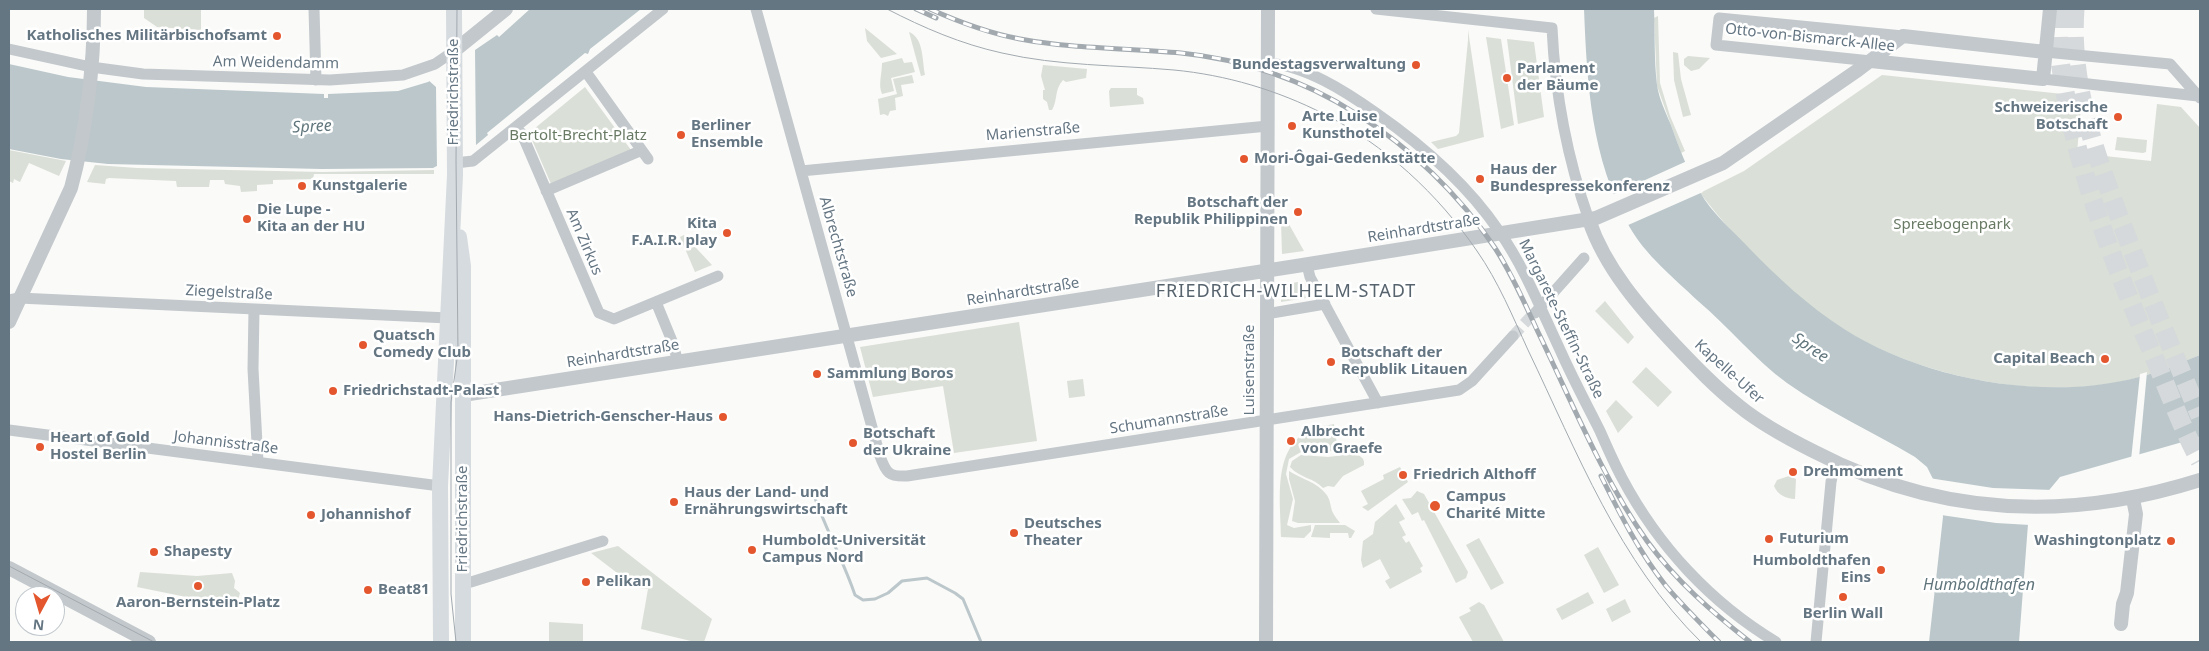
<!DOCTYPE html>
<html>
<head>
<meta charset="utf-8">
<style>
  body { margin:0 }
  #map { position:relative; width:2209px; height:651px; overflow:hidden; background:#fafaf8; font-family:"Noto Sans",sans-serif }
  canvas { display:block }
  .frame { position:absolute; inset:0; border:10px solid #657683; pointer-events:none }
  .north { position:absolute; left:15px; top:586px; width:50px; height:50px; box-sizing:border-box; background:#fff; border:1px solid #c1c8cd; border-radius:50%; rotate:186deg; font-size:14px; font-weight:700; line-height:20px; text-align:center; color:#657683 }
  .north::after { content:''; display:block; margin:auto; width:18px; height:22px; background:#e4572e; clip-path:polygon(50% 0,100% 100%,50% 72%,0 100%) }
</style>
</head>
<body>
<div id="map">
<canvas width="2209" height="651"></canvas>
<div class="frame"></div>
<div class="north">N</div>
</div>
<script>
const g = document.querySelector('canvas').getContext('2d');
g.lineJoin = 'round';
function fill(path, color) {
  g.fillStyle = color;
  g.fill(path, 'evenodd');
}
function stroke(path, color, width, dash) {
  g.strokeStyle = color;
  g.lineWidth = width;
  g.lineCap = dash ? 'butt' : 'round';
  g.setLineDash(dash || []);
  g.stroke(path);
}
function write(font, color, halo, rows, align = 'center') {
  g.font = font + ' "Noto Sans",sans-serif';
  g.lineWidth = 5;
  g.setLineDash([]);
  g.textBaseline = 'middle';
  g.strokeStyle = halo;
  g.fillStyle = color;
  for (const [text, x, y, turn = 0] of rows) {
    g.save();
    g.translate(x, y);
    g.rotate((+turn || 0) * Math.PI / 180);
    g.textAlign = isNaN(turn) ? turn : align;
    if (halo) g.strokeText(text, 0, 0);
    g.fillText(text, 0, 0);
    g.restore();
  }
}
fill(new Path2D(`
  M144,9h57v21l-44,-3 -13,-9z
  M1658,16l2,67 10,33 15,35 -4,2 -24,-67 -3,-68z
  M865,28l32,26 -16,4 -14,-17z
  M1468,30l16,107 -46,12 -7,-7 25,-6 3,-3 9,-93z
  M909,32c15,6 13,28 16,43l-4,1z
  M1486,37l15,2 13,86 -13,4z
  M1507,39l27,3 10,75 -26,7z
  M1673,52l5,1 3,26 10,36 -8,2 -9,-37z
  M1688,56l22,2 -11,11 -8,2 -7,-6v-6z
  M902,58l2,5 8,-1 3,10 -24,6 3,13 -12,3c-4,-9 0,-20 0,-31z
  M1043,65l44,4 -1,9 -20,4 -3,-2c-9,10 -5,20 -11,30h-3l-2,-8 -4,-3v-9h2l-4,-14z
  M912,75l2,8 -13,2 2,11 -8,2 1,12 -6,1 -2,5 -4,-2 -4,1 -2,-16 19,-5 -4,-15z
  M1882,75l200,21 -5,57 74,8 6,-57 24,3 19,21v227c-19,8 -39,16 -60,22 -88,25 -203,4 -282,-39 -61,-34 -115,-90 -158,-145l44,-22z
  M585,87l46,63 -80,34 -22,-51z
  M1111,88h26v7l6,3 1,6 -34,3 -1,-16z
  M2117,137l30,3 -1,12 -3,1 -28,-3z
  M9,150l57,11 -7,15 -30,-13 -9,19 -6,-3 -1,4 -4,-2z
  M95,165l42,3 185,4 112,-2v4h-120l-1,5 -40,1v4l-16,1v6l-16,1 -1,-6 -15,-2 -1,-4h-14l-1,7h-32l-1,-6 -67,-3 -3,1 -1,5 -18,-2z
  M1286,219l18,32 -22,3 -1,-33z
  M684,235l28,30 -17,7 -15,-35z
  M1298,282l8,16 -25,4v-17z
  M1605,301l29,36 -6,7 -33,-33z
  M1019,322l18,119 -83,12 -11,-67 -70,11 -13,-50z
  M1646,367l26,25 -14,15 -26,-25z
  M1083,379l2,17 -16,2 -2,-17z
  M1616,400l17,17 -15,16 -12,-22z
  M1334,424l4,27 -37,1 -12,7 -3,15 7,25 -6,26 7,3 17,-3v6l-7,7 -23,-1c0,-32 -9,-84 24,-104 8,-6 19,-7 29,-9z
  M1352,454c7,1 13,3 12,11l-21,11 -9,11 -6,-1 -5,2c-9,-10 -23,-10 -33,-21l2,-6 9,-6 27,2z
  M1400,467l8,15 -40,29 -6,-4 6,-3 -7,-13 23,-12 -1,-4z
  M1289,471c12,8 28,11 37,23 5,6 4,13 7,19 2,4 5,7 7,10h-42l-6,-2 3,-20 -6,-22z
  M1789,476l7,3 -1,20c-9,0 -18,-5 -21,-13l3,-6z
  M1417,491l7,3 44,78 -2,6 -10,5 -32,-63 -2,1 -4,-9 -6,3 -10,-16 9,-1z
  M1396,504l9,15 -6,3 7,13 -4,2 4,6 3,-2 14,25 -3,2 2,4 -32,17 -5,-8 5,-3 -10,-19 -17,9 -2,-8 2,-19 10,-7 2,-12z
  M1315,525h30l10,6 -4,7h-2l-1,-5h-18v5l-19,-1z
  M1479,538l25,45 -13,7 -25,-45z
  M618,546l94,73 -8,23h-9l-54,-13 7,-40 -11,-1 -46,-35z
  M1598,547l21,38 -15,8 -20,-38z
  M140,572l57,4 35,-3 3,8 -1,7 6,5 -4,14 -99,-20z
  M1588,592l6,11 -32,17 -6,-11z
  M1625,599l6,13 -19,10 -6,-13z
  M1479,602l5,3 20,37h-31l-14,-25 12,-6 -2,-3z
  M549,622l34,2v18h-34z`), '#dadfd7');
fill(new Path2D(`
  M530,9h111l-51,40 -2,5 -3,-1 -98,80 1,2 -12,10 -43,23 -111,1 -214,-5 -47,-5 -52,-10v-85l59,13 78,10 178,7v4h4v-4l70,-3 30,-9 69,-47 2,2z
  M1584,9h70c1,25 0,51 3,76 2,14 9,28 14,40 8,23 17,46 29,67 11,20 32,38 48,55 29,30 60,59 96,82 80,51 203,73 295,48 21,-5 41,-14 61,-22v82l-140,40 -20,24 -12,23 -9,118h-90l14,-125 -2,-22 -14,-28 -12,-10c-42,-25 -87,-45 -128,-74 -33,-24 -58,-56 -89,-82 -24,-23 -53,-46 -69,-75 -38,-68 -42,-142 -45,-217z`), '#bbc7cb');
fill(new Path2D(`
  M475,48l1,100 -39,21 -1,-82 -9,-8z
  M1687,161l16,31 -77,34 -14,-31z
  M2147,372l-8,86 -8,2 9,-86z
  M1929,478l64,10 60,2 -11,13 -12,22 -34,-2 -55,-8 -3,-20z`), '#fafaf8');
stroke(new Path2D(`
  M815,498c12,34 29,64 40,97l8,5 12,-1 13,-6 14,-12 25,-3 28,15 8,6 18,43`), '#bbc7cb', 3);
stroke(new Path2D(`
  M1513,336l21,-23`), '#d5d9db', 11, [11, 5.5]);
stroke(new Path2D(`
  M2059,9c-3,32 2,62 8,94 17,87 52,173 87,254 15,35 28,71 46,104
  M2075,9c-6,79 24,155 52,228 23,60 48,120 73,179`), '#d5d9db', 19, [19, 9]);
stroke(new Path2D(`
  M314,9l2,71
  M756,9l124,447c6,17 9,21 27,20l552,-86 13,-9 41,-45
  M1376,9l176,19c3,64 15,130 37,192
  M9,49l82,18 52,7 187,6 73,-5 32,-11 19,-13
  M2045,52l125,12 30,34
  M1871,61l-155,-16 3,-27 184,18
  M1268,63c38,3 77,28 108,50 46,32 91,71 123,118 26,37 43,81 62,121 12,27 26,53 39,79 7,16 14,32 22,47 36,68 89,125 154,164
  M586,72l62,87
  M2043,79l155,17
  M516,127l6,7 77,179 15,6 104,-43
  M455,163l18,-2 190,-152
  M801,171l467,-45
  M546,191l94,-40
  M1307,265l3,12 68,126
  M9,300l10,-2 429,20
  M656,302l16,39 6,21
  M254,309l-1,60 5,93
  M1535,313l49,-55
  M1266,314l59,-10
  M9,430l431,56
  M463,582h8l132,-41
  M1816,642l15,-160 4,-19`), '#c3c8cc', 11);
stroke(new Path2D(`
  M454,51l52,-42
  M1871,61l172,18 7,-70
  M1589,220c16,48 52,89 87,126 20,21 40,42 63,60 22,18 48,32 74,45 124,65 254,71 387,29
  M9,322l62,-134c15,-55 23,-122 23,-179
  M463,395l827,-128 306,-49 127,-55 135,-93 45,-34 142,16
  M9,568l140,74
  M2121,624l2,-20 4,-11 9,-79 -3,-15
  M1266,642l2,-633`), '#c3c8cc', 14);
stroke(new Path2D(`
  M459,237l4,29v376
  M441,642l-1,-156 15,-311 -1,-166`), '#d6dbdf', 16);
stroke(new Path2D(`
  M887,9c37,19 74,35 115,44 56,13 115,12 172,17 52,5 103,20 150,44 61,31 114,80 153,137 21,30 36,66 51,99 49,102 91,212 173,292
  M9,566l145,76
  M456,642l-5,-48v-192l7,-50 -2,-191 1,-152`), '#a2aab0', 1);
const rail = new Path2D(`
  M916,9l20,9
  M930,9c29,13 58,24 90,30 53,10 108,9 161,14 60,6 123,27 174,60 55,34 104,81 140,135 17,26 30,56 43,84 34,70 64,145 109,209 29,40 65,71 103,101
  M1601,476c19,38 38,76 65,110 17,20 35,38 53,56`);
stroke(rail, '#a2aab0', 5);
stroke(rail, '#fff', 3, [9]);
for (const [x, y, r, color] of [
  [277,36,5,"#e4572e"],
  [1416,65,5,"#e4572e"],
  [1507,78,5,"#e4572e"],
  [2118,117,5,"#e4572e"],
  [1292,126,5,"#e4572e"],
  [681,135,5,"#e4572e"],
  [1244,159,5,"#e4572e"],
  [1480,179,5,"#e4572e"],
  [302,186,5,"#e4572e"],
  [1298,212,5,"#e4572e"],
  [247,219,5,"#e4572e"],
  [727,233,5,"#e4572e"],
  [363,345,5,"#e4572e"],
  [2105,359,5,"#e4572e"],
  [1331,362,5,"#e4572e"],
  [817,374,5,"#e4572e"],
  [333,391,5,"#e4572e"],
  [723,417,5,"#e4572e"],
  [1291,441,5,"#e4572e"],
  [853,443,5,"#e4572e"],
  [40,447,5,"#e4572e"],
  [1793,472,5,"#e4572e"],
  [1403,475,5,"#e4572e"],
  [674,502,5,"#e4572e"],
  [1435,506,6,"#e4572e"],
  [311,515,5,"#e4572e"],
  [1014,533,5,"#e4572e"],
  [1769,539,5,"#e4572e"],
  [2171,541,5,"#e4572e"],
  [752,550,5,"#e4572e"],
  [154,552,5,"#e4572e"],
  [1881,570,5,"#e4572e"],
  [586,582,5,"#e4572e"],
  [198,586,5,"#e4572e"],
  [368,590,5,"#e4572e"],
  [1843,597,5,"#e4572e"]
]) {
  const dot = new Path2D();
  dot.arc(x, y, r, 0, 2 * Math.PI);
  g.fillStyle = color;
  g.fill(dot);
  stroke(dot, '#fff', 2);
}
write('bold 15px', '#657683', '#fff', [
  ["Katholisches Militärbischofsamt",267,36,"right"],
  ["Bundestagsverwaltung",1406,65,"right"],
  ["Parlament",1517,69],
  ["der Bäume",1517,86],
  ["Schweizerische",2108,108,"right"],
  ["Botschaft",2108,125,"right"],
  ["Arte Luise",1302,117],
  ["Kunsthotel",1302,134],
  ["Berliner",691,126],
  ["Ensemble",691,143],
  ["Mori-Ôgai-Gedenkstätte",1254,159],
  ["Haus der",1490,170],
  ["Bundespressekonferenz",1490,187],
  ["Kunstgalerie",312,186],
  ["Botschaft der",1288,203,"right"],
  ["Republik Philippinen",1288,220,"right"],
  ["Die Lupe -",257,210],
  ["Kita an der HU",257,227],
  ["Kita",717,224,"right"],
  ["F.A.I.R. play",717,241,"right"],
  ["Quatsch",373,336],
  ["Comedy Club",373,353],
  ["Botschaft der",1341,353],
  ["Republik Litauen",1341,370],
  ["Capital Beach",2095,359,"right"],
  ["Sammlung Boros",827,374],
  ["Friedrichstadt-Palast",343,391],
  ["Hans-Dietrich-Genscher-Haus",713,417,"right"],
  ["Albrecht",1301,432],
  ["von Graefe",1301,449],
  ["Botschaft",863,434],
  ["der Ukraine",863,451],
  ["Heart of Gold",50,438],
  ["Hostel Berlin",50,455],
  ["Drehmoment",1803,472],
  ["Friedrich Althoff",1413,475],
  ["Haus der Land- und",684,493],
  ["Ernährungswirtschaft",684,510],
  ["Campus",1446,497],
  ["Charité Mitte",1446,514],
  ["Johannishof",321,515],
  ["Deutsches",1024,524],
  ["Theater",1024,541],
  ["Futurium",1779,539],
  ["Humboldt-Universität",762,541],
  ["Campus Nord",762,558],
  ["Washingtonplatz",2161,541,"right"],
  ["Shapesty",164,552],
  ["Humboldthafen",1871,561,"right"],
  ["Eins",1871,578,"right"],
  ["Pelikan",596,582],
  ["Beat81",378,590],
  ["Aaron-Bernstein-Platz",198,603,"center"],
  ["Berlin Wall",1843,614,"center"]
], 'left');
write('15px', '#657683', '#fff', [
  ["Otto-von-Bismarck-Allee",1810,38,6],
  ["Am Weidendamm",276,63,1],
  ["Friedrichstraße",454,92,-90],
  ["Marienstraße",1033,132,-5],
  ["Reinhardtstraße",1424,229,-9],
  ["Am Zirkus",584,242,67],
  ["Albrechtstraße",838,247,74],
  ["Reinhardtstraße",1023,292,-9],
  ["Ziegelstraße",229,293,3],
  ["Margarete-Steffin-Straße",1561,319,64],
  ["Reinhardtstraße",623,354,-9],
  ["Luisenstraße",1250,370,-90],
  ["Kapelle-Ufer",1729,372,42],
  ["Schumannstraße",1169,420,-9],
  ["Johannisstraße",226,443,7],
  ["Friedrichstraße",463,519,-90]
]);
write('15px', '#687a64', '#fff', [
  ["Bertolt-Brecht-Platz",578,136],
  ["Spreebogenpark",1952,225]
]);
write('italic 16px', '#60757c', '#fff', [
  ["Spree",312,127,-3],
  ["Spree",1810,348,34],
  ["Humboldthafen",1979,585]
]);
g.letterSpacing = '1px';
write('18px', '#57646e', '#fff', [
  ["FRIEDRICH-WILHELM-STADT",1286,292]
]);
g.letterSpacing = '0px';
</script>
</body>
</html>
